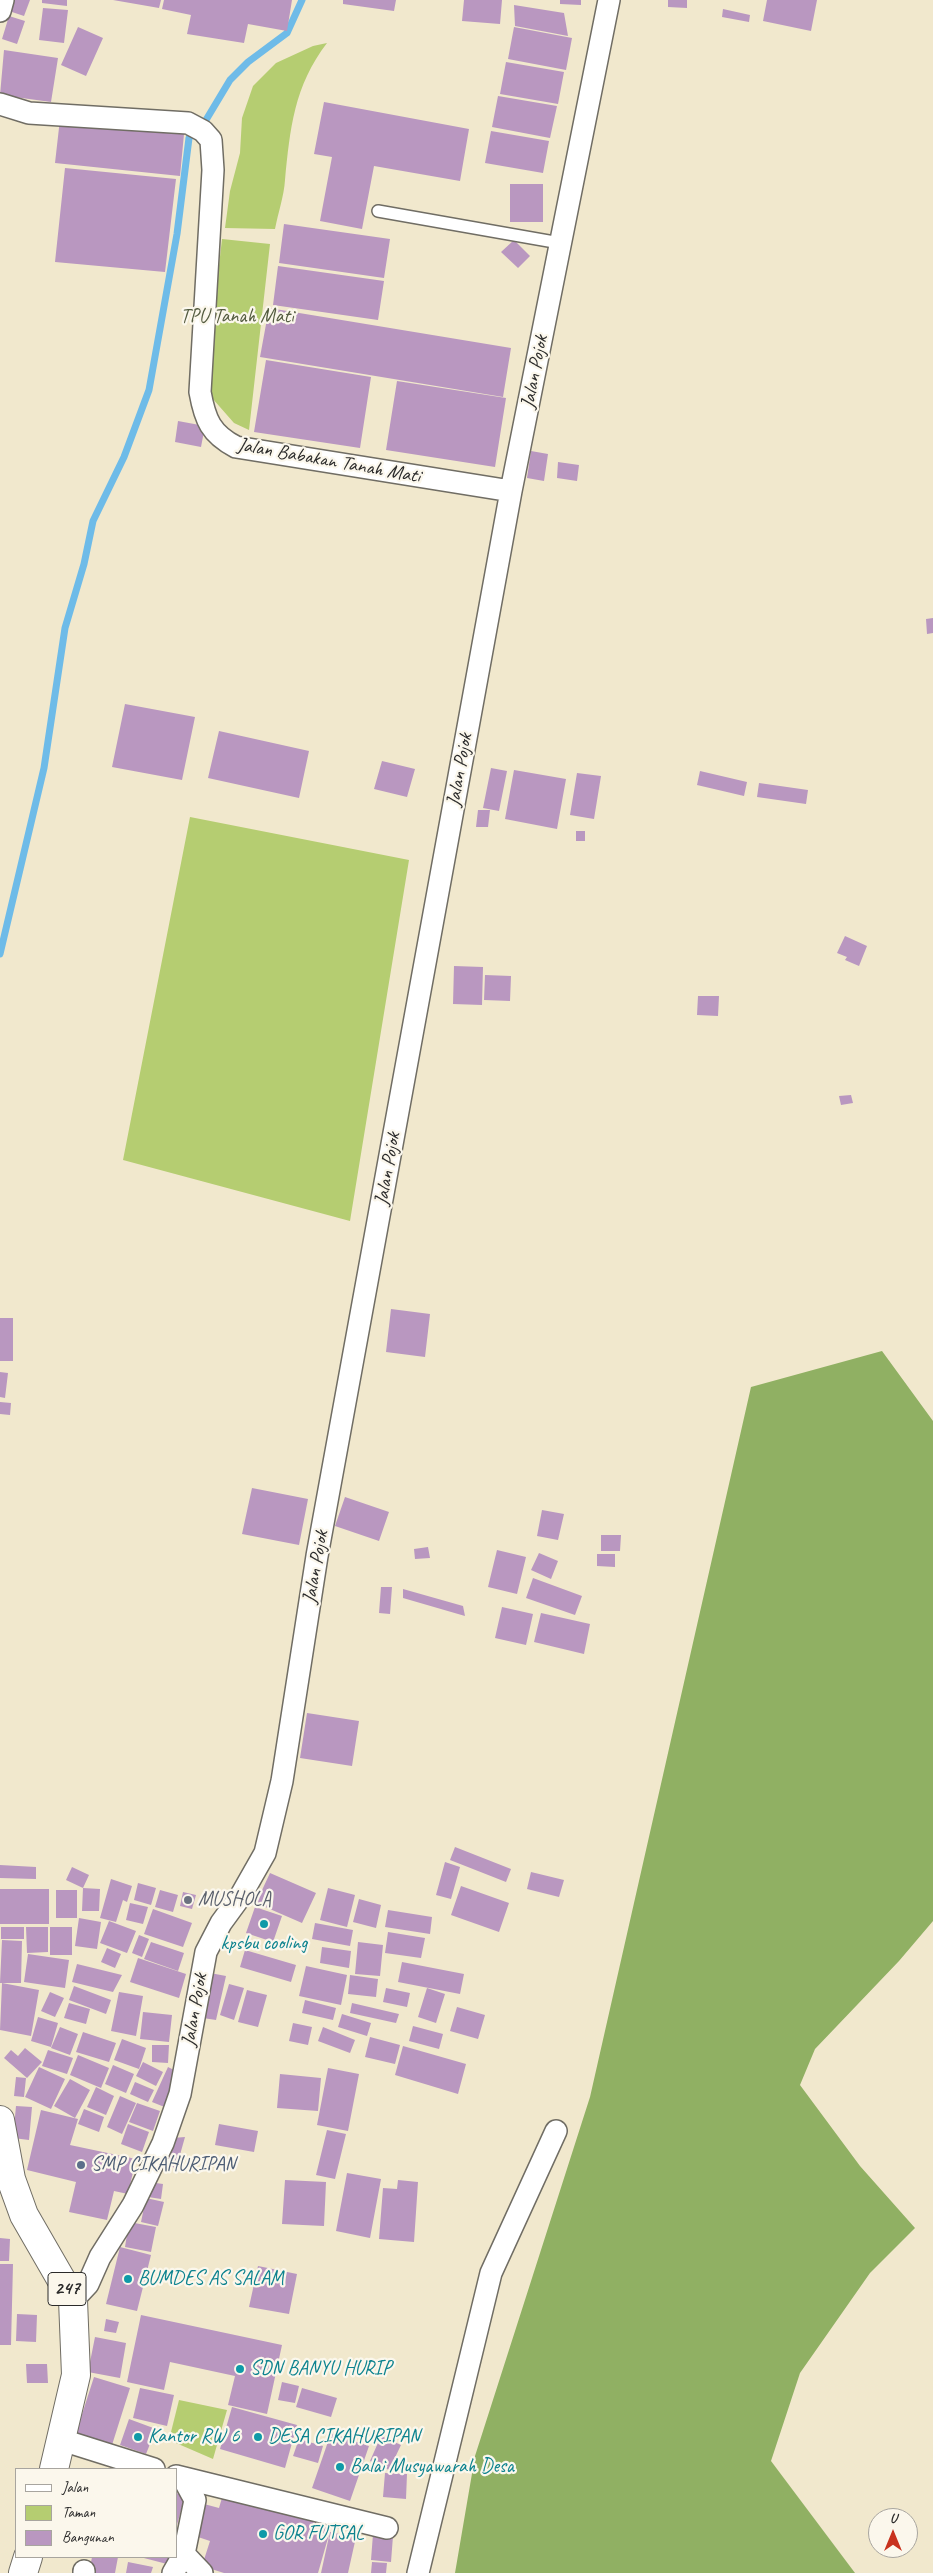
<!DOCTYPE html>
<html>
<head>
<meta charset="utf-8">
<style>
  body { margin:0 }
  #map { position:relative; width:933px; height:2573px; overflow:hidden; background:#f1e8cd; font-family:Caveat,sans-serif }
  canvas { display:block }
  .legend { position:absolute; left:15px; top:2468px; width:162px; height:90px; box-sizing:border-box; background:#fbf7ec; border:1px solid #a8a59f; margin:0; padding:6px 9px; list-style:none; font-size:15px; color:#2b2b2b }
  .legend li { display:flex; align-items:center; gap:10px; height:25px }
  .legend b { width:25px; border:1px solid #a8a59f }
  .north { position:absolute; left:868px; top:2508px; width:50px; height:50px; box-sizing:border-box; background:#fbf7ec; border:1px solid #a8a59f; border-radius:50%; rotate:0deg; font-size:14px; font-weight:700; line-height:20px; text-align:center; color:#2b2b2b }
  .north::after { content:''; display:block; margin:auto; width:18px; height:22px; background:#c8321e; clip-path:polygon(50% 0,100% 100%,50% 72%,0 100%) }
</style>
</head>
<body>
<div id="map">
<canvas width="933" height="2573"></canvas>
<ul class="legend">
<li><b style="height:6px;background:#fff"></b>Jalan</li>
<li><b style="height:14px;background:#b5cd71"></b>Taman</li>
<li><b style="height:14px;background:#b997c0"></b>Bangunan</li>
</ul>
<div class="north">U</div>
</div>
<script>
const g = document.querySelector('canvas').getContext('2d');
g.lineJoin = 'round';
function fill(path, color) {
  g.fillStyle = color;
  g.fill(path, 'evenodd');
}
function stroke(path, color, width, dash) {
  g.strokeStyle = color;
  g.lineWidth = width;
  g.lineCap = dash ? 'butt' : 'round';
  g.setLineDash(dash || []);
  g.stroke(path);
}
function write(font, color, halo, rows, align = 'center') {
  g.font = font + ' Caveat,sans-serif';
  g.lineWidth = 4.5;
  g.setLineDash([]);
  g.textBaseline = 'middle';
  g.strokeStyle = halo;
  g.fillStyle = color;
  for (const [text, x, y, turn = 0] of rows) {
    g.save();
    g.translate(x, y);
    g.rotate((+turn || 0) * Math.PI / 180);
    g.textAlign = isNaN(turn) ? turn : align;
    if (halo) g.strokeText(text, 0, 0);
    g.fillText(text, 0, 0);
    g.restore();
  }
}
fill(new Path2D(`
  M327,43c-33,43 -37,86 -42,137 -1,16 -7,33 -10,49l-50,-1 5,-37 10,-38 2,-35 11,-32 23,-23 37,-17z
  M222,239l48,5 -21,186 -15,-7 -29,-33z
  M190,817l219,43 -59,361 -227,-61z
  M179,2400l48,10 -14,49 -44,-19z`), '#b5cd71');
fill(new Path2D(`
  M882,1351l51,70v500l-34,40 -84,88 -15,36 60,81 55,62 -45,45 -70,100 -29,88 84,112h-400l20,-117 115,-359 161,-710z`), '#90b063');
stroke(new Path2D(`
  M0,954l44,-186 21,-140 19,-64 9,-43 31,-64 25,-67 28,-156 12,-96 17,-18 24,-40 18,-18 39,-29 15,-33`), '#6ebbe8', 7);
fill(new Path2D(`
  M12,0h18l-6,16 -15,-5z
  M42,0h25v6l-25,-3z
  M113,0h48l-2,8z
  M164,0h128l-5,31 -39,-7 -4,19 -57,-9 4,-19 -29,-6z
  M343,0h53l-2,11 -51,-7z
  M464,0h38l-2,24 -38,-3z
  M560,0h21v5l-21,-1z
  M668,0h19v8l-19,-1z
  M767,0h50l-6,31 -48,-10z
  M514,5l50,8 4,23 -53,-10z
  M43,8l25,2 -4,33 -25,-3z
  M723,9l27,6 -1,7 -27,-5z
  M9,16l16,5 -8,23 -15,-5z
  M78,27l25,11 -17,38 -25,-11z
  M514,27l58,11 -6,32 -58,-11z
  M4,50l54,8 -7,44 -51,-7z
  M506,62l58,10 -6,32 -58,-10z
  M498,96l59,10 -7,32 -58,-11z
  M324,102l145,27 -9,52 -86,-15 -12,63 -42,-8 12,-64 -18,-3z
  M60,119l124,15 -4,42 -125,-13z
  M491,131l58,10 -6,32 -58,-10z
  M65,168l111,11 -11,93 -110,-10z
  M510,184h33v38h-33z
  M284,224l106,15 -6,39 -105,-15z
  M514,240l16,16 -12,12 -17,-16z
  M278,266l106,15 -6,39 -105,-15z
  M269,308l242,40 -8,49 -243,-40z
  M266,360l105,17 -11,71 -106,-16z
  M397,381l109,17 -11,69 -109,-17z
  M178,421l27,5 -4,21 -26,-5z
  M531,451l17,3 -4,27 -17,-3z
  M558,462l21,3 -2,16 -20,-3z
  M933,618v15l-6,1 -1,-15z
  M125,704l70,13 -13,63 -70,-13z
  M219,731l90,20 -10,47 -91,-20z
  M382,761l33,8 -8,28 -33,-8z
  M491,768l16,3 -8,40 -16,-3z
  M514,770l52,9 -9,50 -52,-10z
  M700,771l47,11 -3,14 -47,-11z
  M577,773l24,3 -7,43 -24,-4z
  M759,783l49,7 -2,14 -49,-7z
  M478,810h12l-2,17h-12z
  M576,831h9v10h-9z
  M845,936l22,10 -8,20 -14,-6 2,-3 -10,-4z
  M454,966l29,1 -1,38 -29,-1z
  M485,975l26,1 -1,25 -26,-1z
  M698,996h21l-1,20 -21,-1z
  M851,1095l2,8 -12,2 -2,-9z
  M391,1309l39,5 -5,43 -39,-5z
  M0,1318h13v43h-13z
  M0,1372l8,1 -3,25 -5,-1z
  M0,1402l11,1 -1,12 -10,-1z
  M252,1488l56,11 -9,46 -57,-11z
  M345,1497l44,15 -10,29 -44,-15z
  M542,1510l22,4 -6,26 -21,-4z
  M601,1535h20l-1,16h-19z
  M428,1547l2,11 -15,1 -1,-10z
  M497,1550l29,7 -9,37 -29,-7z
  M539,1553l19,8 -7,18 -20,-9z
  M597,1554h18v13l-18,-1z
  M533,1578l49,18 -7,19 -49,-17z
  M381,1587h11l-2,27 -11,-1z
  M403,1589l60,17 2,10 -62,-18z
  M502,1607l31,7 -7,31 -31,-7z
  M541,1613l49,11 -6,30 -50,-12z
  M307,1713l52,8 -7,45 -52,-8z
  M455,1847l56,22 -5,13 -56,-22z
  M445,1862l15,5 -9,32 -15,-4z
  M0,1865l36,2v12l-36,-1z
  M72,1867l17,8 -6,13 -17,-8z
  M531,1872l33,8 -5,17 -32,-8z
  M270,1873l46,20 -14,30 -46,-20z
  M111,1879l21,7 -5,16 -4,-2 -7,22 -16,-4z
  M138,1883l18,5 -5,17 -17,-5z
  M461,1886l48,17 -10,29 -48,-17z
  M83,1888l17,1 -1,22h-17z
  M328,1888l27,7 -8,32 -27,-7z
  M0,1889h49v35h-49z
  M56,1890h21v28h-21z
  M160,1890l18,5 -5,17 -18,-5z
  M183,1892l13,3 -4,14 -12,-3z
  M359,1899l22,6 -5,23 -23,-6z
  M130,1903l18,4 -5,17 -17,-4z
  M255,1907l27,9 -9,26 -27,-9z
  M153,1909l39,14 -9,24 -39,-13z
  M388,1910l44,7 -2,17 -45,-7z
  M79,1918l22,4 -4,27 -22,-3z
  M109,1921l27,10 -9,22 -27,-10z
  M315,1923l38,7 -3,16 -38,-7z
  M1,1927h23v12h-23z
  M26,1927h22v25l-21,1z
  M50,1927h22v28h-22z
  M388,1932l37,6 -4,20 -36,-5z
  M139,1935l10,4 -7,18 -10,-4z
  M2,1940l20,1 -1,42h-21z
  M151,1942l33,11 -6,18 -34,-12z
  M358,1942l25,3 -3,31 -25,-2z
  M322,1947l29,4 -2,17 -29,-5z
  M107,1948l14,6 -6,14 -14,-6z
  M245,1950l51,15 -5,17 -51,-15z
  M28,1954l41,6 -4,28 -41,-6z
  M138,1958l48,16 -7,24 -49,-16z
  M402,1962l62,12 -4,20 -62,-12z
  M77,1964l45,11 -9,17 -41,-10z
  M306,1966l41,9 -6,30 -42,-9z
  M210,1973l16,3 -10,44 -13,-2z
  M350,1975l28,4 -2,18 -28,-3z
  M2,1983l37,7 -8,46 -31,-6z
  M229,1984l15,4 -10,32 -14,-5z
  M74,1986l37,14 -5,14 -37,-14z
  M386,1988l24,5 -3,14 -24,-5z
  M427,1988l18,6 -9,29 -18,-6z
  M247,1990l20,5 -9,32 -20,-5z
  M50,1992l14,6 -9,19 -14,-6z
  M119,1992l24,4 -7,40 -25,-5z
  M305,2000l31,8 -3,12 -31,-7z
  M69,2003l21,6 -4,15 -22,-6z
  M352,2003l47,11 -3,9 -46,-10z
  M457,2007l28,8 -7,24 -28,-8z
  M143,2012l29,3 -3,27 -29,-3z
  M342,2014l29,9 -4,13 -29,-9z
  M38,2017l20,6 -7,24 -20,-6z
  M293,2023l19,4 -4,18 -19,-4z
  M413,2026l30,8 -4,15 -30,-8z
  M60,2027l18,7 -8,21 -19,-7z
  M323,2027l32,13 -5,13 -32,-12z
  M83,2032l33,11 -7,19 -33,-10z
  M370,2037l30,8 -5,19 -30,-7z
  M122,2039l24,9 -7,21 -25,-9z
  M152,2045h17l-1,18 -16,-1z
  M403,2046l63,18 -8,30 -63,-19z
  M25,2048l17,14 -15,16 -23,-20 7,-8 7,6z
  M48,2050l25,8 -6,16 -25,-8z
  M78,2055l31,13 -8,20 -31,-13z
  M143,2062l20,10 -7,14 -20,-10z
  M113,2065l21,9 -8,19 -21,-9z
  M39,2067l26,12 -14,30 -26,-12z
  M168,2067l14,7 -15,34 -15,-6z
  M328,2068l31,6 -11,57 -31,-6z
  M280,2074l41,4 -3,33 -41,-3z
  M16,2077l10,1 -2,19 -10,-1z
  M70,2079l20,11 -15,28 -21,-12z
  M135,2082l19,8 -6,12 -18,-8z
  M96,2087l18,9 -8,19 -19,-8z
  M120,2096l16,7 -14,31 -15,-7z
  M137,2103l23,8 -7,20 -24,-9z
  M16,2106l16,1 -3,33 -16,-2z
  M84,2109l20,8 -5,15 -21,-8z
  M41,2110l37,9 -8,26 66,14 -8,35 -14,-3 -7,29 -38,-8 7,-30 -49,-12z
  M128,2124l21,8 -7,20 -21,-8z
  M219,2124l39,7 -4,21 -39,-7z
  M327,2130l19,4 -11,45 -19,-4z
  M185,2137l-9,32 -12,-7 9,-24z
  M347,2173l34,6 -11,59 -34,-7z
  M285,2180l41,2 -2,44 -42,-2z
  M398,2180l20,2 -4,60 -35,-3 4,-51 14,1z
  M149,2182l14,2 -2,15 -13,-2z
  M146,2198l18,4 -6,24 -17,-4z
  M129,2222l27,5 -5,25 -26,-5z
  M0,2238l10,1 -1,22h-9z
  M120,2247l31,8 -14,56 -31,-7z
  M0,2264h13l-2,81h-11z
  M258,2266l39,8 -8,40 -40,-7z
  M17,2314l20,1 -1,27 -20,-1z
  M141,2315l141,30 -15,69 -39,-9 7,-29 -65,-14 -6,28 -37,-8z
  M106,2319l13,3 -3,11 -12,-2z
  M95,2337l31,6 -6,35 -32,-6z
  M26,2364h21l1,19h-21z
  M94,2377l36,11 -18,57 -36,-12z
  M282,2382l17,4 -4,17 -17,-3z
  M140,2388l34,7 -7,31 -34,-8z
  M302,2388l35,10 -6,19 -35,-10z
  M232,2407l65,18 -12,43 -65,-19z
  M129,2419l27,10 -10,25 -26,-9z
  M331,2433l38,13 -19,55 -38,-13z
  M381,2436l20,9 -12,25 -19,-9z
  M299,2439l24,7 -5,17 -25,-7z
  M385,2473l22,1 -1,25 -23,-2z
  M224,2491l108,33 -14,49h-94l-22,-7 8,-25 -15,-5 9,-32 15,4z
  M176,2493l9,2 -8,30h-1z
  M330,2532l26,5 -8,36h-27z
  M373,2534l20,2 -2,26 -20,-2z
  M92,2557h26l-3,16h-26z
  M140,2557h29l-2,7z
  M128,2562l25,5 -2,6h-25z
  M372,2562l15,1 -1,10h-15z`), '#b997c0');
const lane = new Path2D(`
  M378,211l182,32`);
const street = new Path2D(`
  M0,11l3,-11
  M0,104l29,9 159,10 15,8 8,9 2,30 -13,222c5,28 11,42 36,55l275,44
  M73,2300l15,-16 12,-27 33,-52 30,-62 17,-49 26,-142 15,-29 19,-26 25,-44 17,-72 35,-225 194,-1065 98,-491
  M62,2440l92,29
  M176,2476l211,52
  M183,2478l12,22 -11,54 18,19
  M84,2573v-2
  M173,2573l11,-19
  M418,2573l73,-300 65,-142`);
const primary = new Path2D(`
  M0,2120l11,59 13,36 49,85 3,75 -22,94
  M23,2573l5,-16`);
stroke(lane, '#706d64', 14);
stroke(street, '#706d64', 24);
stroke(primary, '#706d64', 30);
stroke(lane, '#fff', 11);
stroke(street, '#fff', 21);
stroke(primary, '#fff', 28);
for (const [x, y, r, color] of [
  [188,1900,5,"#6b7280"],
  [264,1924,5,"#0f9aa8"],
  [81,2165,5,"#5c6f8a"],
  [128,2279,5,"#0f9aa8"],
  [240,2369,5,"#0f9aa8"],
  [138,2437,5,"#0f9aa8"],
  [258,2437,5,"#0f9aa8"],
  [340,2467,5,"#0f9aa8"],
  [263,2534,5,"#0f9aa8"]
]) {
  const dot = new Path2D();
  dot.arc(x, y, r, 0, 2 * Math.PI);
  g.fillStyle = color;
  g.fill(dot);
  stroke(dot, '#fbf7ec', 2);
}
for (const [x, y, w] of [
  [67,2289,38]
]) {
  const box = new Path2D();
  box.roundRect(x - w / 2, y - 16.5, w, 33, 4);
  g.fillStyle = '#fbf7ec';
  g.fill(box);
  stroke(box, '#2b2b2b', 1);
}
write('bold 19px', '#2b2b2b', null, [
  ["247",67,2289]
]);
write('20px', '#545c40', '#fbf7ec', [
  ["TPU Tanah Mati",237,317]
]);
write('20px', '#2b2b2b', '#fbf7ec', [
  ["Jalan Pojok",535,372,-79],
  ["Jalan Babakan Tanah Mati",329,461,10],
  ["Jalan Pojok",460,770,-80],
  ["Jalan Pojok",388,1169,-80],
  ["Jalan Pojok",316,1567,-80],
  ["Jalan Pojok",195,2010,-80]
]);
write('20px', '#5b616d', '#fbf7ec', [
  ["MUSHOLA",198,1900]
], 'left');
write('20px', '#0d838f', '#fbf7ec', [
  ["kpsbu cooling",264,1944,"center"],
  ["BUMDES AS SALAM",138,2279],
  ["SDN BANYU HURIP",250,2369],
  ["Kantor RW 6",148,2437],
  ["DESA CIKAHURIPAN",268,2437],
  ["Balai Musyawarah Desa",350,2467],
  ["GOR FUTSAL",273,2534]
], 'left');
write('20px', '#4e5e75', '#fbf7ec', [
  ["SMP CIKAHURIPAN",91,2165]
], 'left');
</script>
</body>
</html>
